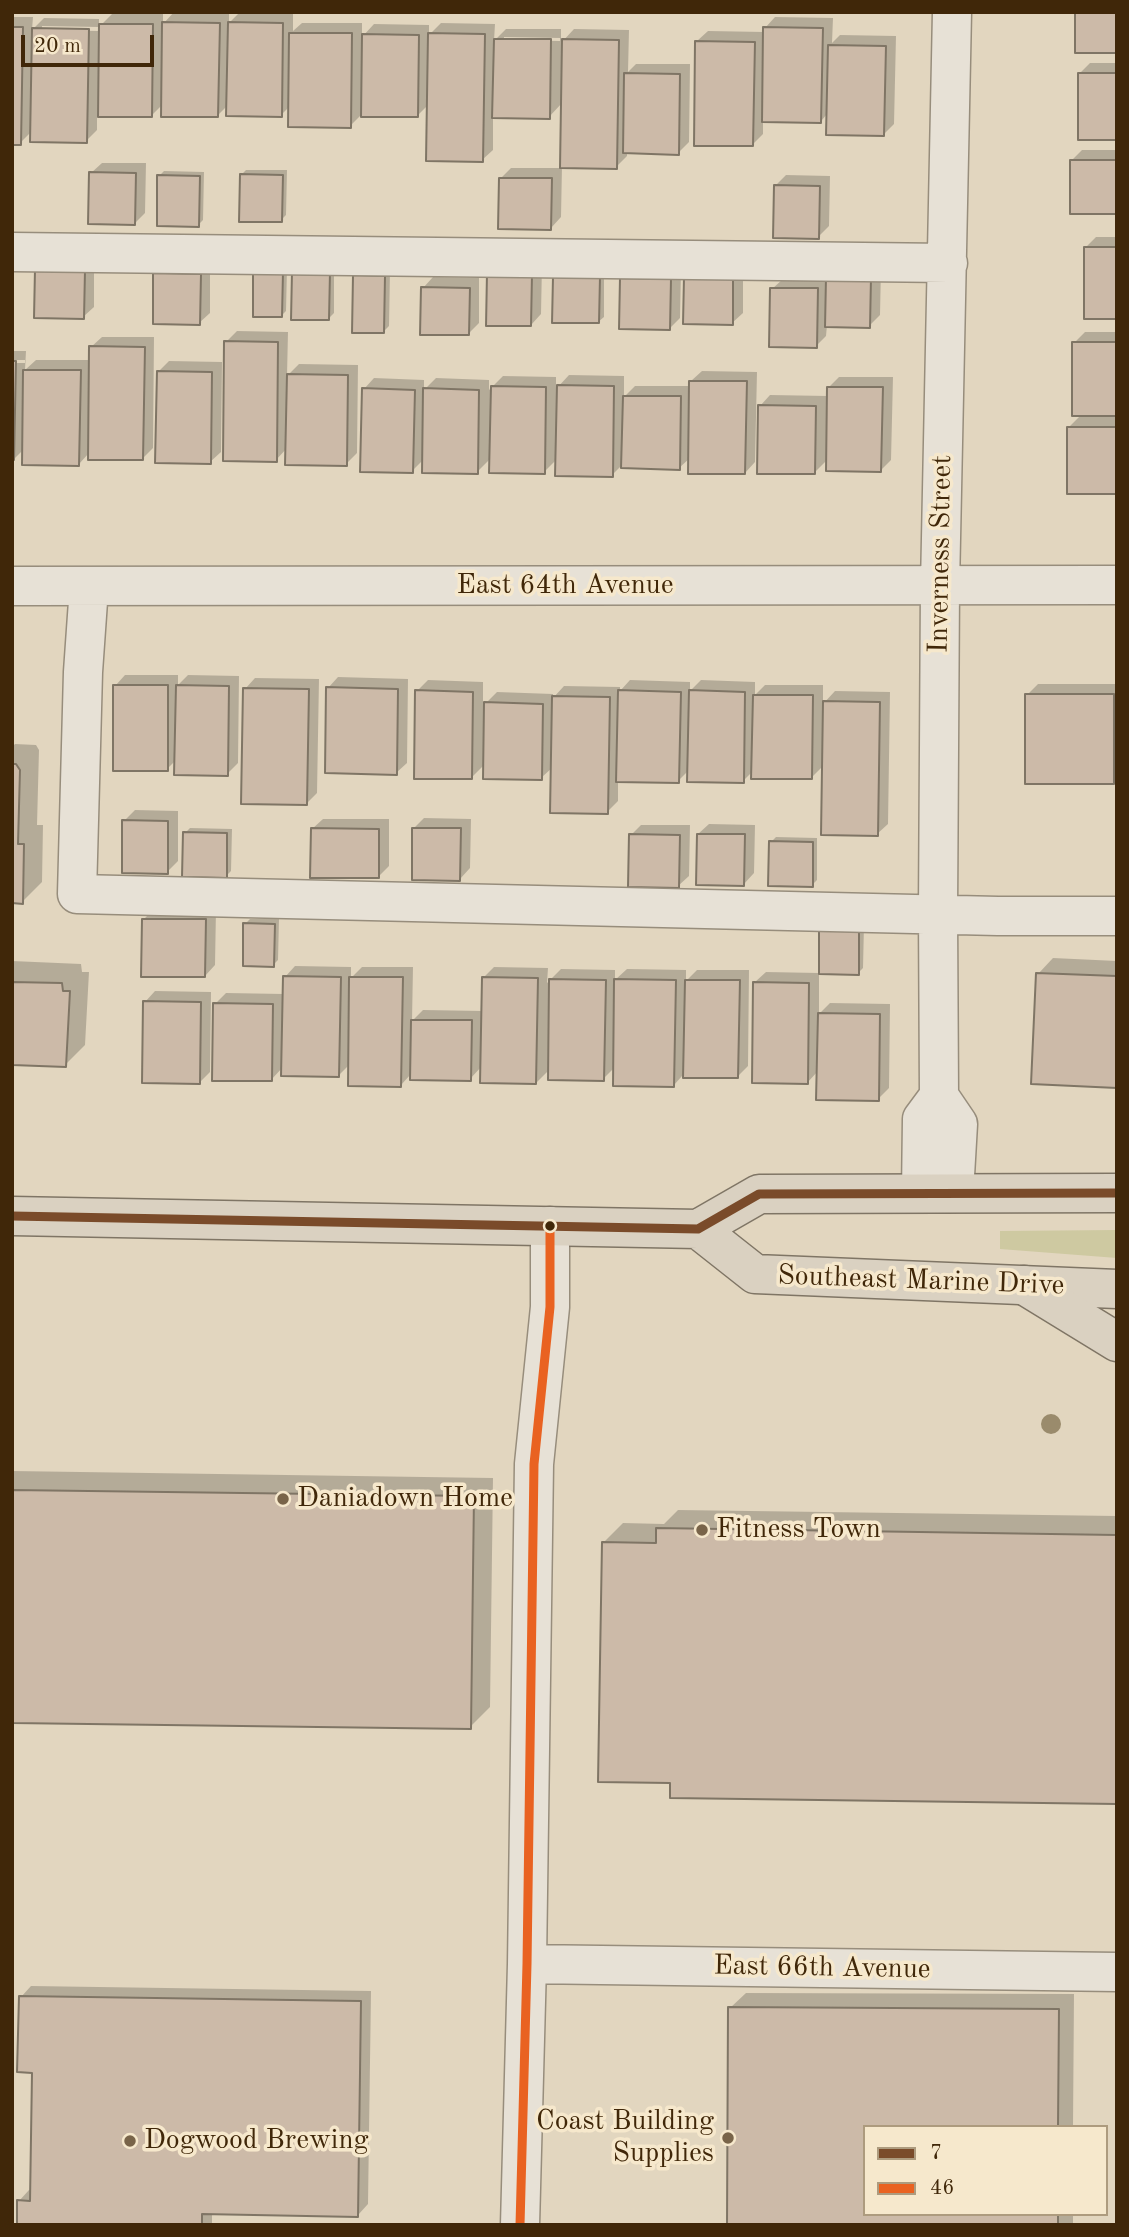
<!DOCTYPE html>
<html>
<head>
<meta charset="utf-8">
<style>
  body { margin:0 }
  #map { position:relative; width:1129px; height:2237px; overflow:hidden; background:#e2d6bf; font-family:"Old Standard TT",serif }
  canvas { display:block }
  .frame { position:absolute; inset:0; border:14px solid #402709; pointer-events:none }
  .legend { position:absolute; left:863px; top:2125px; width:245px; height:91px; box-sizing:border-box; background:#f6e8cc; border:2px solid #ad9b7e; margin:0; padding:9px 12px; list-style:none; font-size:21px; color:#402709 }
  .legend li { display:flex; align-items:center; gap:14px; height:35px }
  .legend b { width:35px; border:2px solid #ad9b7e }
  .scale { position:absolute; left:21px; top:35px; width:133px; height:32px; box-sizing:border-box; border:4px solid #402709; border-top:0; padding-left:9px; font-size:21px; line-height:24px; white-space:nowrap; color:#402709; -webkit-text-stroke:5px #f6e8cc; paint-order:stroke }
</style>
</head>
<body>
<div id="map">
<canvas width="1129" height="2237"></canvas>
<div class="frame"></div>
<ul class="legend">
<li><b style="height:9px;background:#7a4b2a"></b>7</li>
<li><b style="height:9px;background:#e96221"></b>46</li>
</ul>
<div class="scale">20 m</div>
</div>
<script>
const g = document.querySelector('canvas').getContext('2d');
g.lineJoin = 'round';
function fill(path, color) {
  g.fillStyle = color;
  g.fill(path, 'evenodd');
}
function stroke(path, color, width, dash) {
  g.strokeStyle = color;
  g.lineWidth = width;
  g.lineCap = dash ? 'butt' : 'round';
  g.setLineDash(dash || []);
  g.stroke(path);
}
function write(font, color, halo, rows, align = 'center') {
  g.font = font + ' "Old Standard TT",serif';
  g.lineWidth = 7;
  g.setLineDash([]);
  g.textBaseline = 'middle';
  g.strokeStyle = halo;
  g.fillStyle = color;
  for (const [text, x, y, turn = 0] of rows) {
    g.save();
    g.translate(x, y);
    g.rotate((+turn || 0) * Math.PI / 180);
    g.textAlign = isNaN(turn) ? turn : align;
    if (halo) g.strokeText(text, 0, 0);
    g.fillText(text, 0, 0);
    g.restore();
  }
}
fill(new Path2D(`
  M1117,1230v28l-117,-9v-18z`), '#cec9a1');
fill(new Path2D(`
  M174,12l55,1v10l11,-11 53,1v18l9,-8h60v14l12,-13 55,1v10l12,-12 54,1 -1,17 12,-12h55v14l13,-14 55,1 -1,42 8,-8h54l-1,78 -11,11 -51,-2v5l-11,11 -54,-1 -1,51 -10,11 -50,-50 10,-10h51v-65l-13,14 -56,-1v34l-11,10 -53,-56 -12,12 -56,-1 -11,11 -60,-20 -9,9 -53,-10 -11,11 -54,-12 -12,12 -54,-1v15l-11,11 -54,-10 -12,12h-8v-126h21l-1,13 12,-12 55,1v8l13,-13h51v10zM42,26l56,1v4l-56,-1zM504,37l56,1v3l-56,-1z
  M775,17l58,1 -1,25 8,-8 56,1 -2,88 -10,10 -56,-21 -7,8 -58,-1v14l-11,11 -55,-104 11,-10 57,1v-4z
  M1090,63h27v75l-37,-65z
  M1082,150h35v62l-45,-52z
  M102,163h44l-1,50 -10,10 -44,-50z
  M246,170h41l-1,45 -5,5 -40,-45z
  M164,171l40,1 -1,48 -5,5 -39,-49z
  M786,175l44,1 -1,50 -11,11 -43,-51z
  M1096,237h21v80l-32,-69z
  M47,259l47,1v47l-11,10z
  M166,263l44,1v49l-11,10 -44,-49z
  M499,263l43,1 -1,50 -10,11z
  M881,267l-1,48 -11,11 -42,-1 -1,11 -10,10 -44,-57 11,-10z
  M287,268l-1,43 -5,5 -27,-1z
  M334,268v45l-5,5 -36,-46z
  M743,268v45l-11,10 -47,-1z
  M681,269l-1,49 -10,10 -48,-49z
  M360,271h30l-1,55 -5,5z
  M604,273v44l-6,5 -44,-1z
  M433,277l46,1v45l-11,11 -45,-46z
  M237,331l51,1 -1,44 12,-12 59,1 -1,88 -11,11 -59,-16 -11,12 -50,-118z
  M1085,332h32v160l-49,-64 14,-14 -8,-71z
  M102,337h52l-1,111 -11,11 -53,-6 -10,11 -55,-15 -10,10 -2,-96h13v-3h-13v-9h14l-1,19 11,-10h55v-13z
  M169,361l53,1 -1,90 -11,10 -52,-90z
  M702,371l55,1 -2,90 -10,11 -55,-15 -11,10 -56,-4 -11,11 -55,-16 -13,13 -53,-14 -14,14 -53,-13 -12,12 -48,-82 10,-11 50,2v10l12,-12 53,2v10l14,-14 53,1v12l13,-14 55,1v21l11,-11h56v-5z
  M839,377h54l-2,83 -10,10 -53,-11 -14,14 -54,-67 10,-11 58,1 1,-9z
  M125,675h53v10l10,-10 51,1 -1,87 -11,11 -51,-14 -9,9 -52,-83z
  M338,677l70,2 -1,84 -11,10 -68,-85z
  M255,678l64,1 -2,114 -11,11 -61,-115z
  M428,680l55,2v24l14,-14 56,2v4l11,-12 56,1v4l10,-11 60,2v9l11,-11 54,2v13l10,-10h58v19l12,-13 55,1 -2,132 -11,10 -53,-69 -13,13 -58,-7 -10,10 -54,-11 -11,11 -60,-1v21l-11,11 -54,-45 -12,11 -56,-14 -14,14 -54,-87z
  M1038,684h79v94l-4,4 -86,-87z
  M15,744l21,1 3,5 -2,75h6l-1,57 -20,20h-10v-155z
  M135,810l43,1v50l-11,11 -43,-51z
  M424,818l47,1 -1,49 -10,11 -46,-51z
  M323,819h66v47l-11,11 -66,-48z
  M709,824l46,1 -1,48 -10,11 -46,-50z
  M641,825h49l-1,51 -11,10 -47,-51z
  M190,828l42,1 -1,42 -5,5 -41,-43z
  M776,837l41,1v42l-5,5 -41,-43z
  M154,909h62l-1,56 -10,11 -61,-57z
  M250,919h29l-1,41 -5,5 -28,-41z
  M864,925l-1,43 -5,5h-38z
  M1053,958l64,3v125l-79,-112z
  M12,961l69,3 1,8h7l-4,73 -20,20 -53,-2z
  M295,966l56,1v11l11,-11h51l-1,54 11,-11 60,1v-33l11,-11 54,1 -1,15 14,-14 54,1v10l12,-11 59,1v11l11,-11h52l-1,96 -11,11 -55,-1 -8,9 -59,-18 -12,12 -53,-10 -14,14 -54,-17 -12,13 -59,-5 -10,11 -51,-21 -11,11 -56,-8 -12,13 -56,-76 11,-11 58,1 1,-17z
  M766,972l53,1v41l11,-11 60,1 -1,84 -11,11 -60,-28 -11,12 -52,-101z
  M155,991l56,1 -1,80 -11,11 -54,-81z
  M12,1471l481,7 -3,229 -20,20 -458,-6z
  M678,1510l439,6v287l-445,-22 -69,-238 20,-20 41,1z
  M31,1986l340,5 -3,213 -10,11 -146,-2v12h-194l1,-24 10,-11h3l2,-119 -13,-74z
  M746,1993l328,1 -1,133h-208v87h208v11h-344l1,-217z`), '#0003');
const building = new Path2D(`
  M1075,12h42v41h-42z
  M162,22l58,1 -2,94h-57z
  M228,22l55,1 -1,94 -56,-1z
  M99,24h54l-1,93h-54z
  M12,27h11l-2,118h-9z
  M763,27l60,1 -2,95 -59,-1z
  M32,28l57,1 -2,114 -57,-1z
  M289,33h63l-1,95 -63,-1z
  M428,33l57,1 -2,128 -57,-1z
  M362,34l57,1 -1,82h-57z
  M494,39h57l-1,80 -58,-1z
  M562,39l57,1 -2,129 -57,-1z
  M695,41l60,1 -2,104h-59z
  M828,45l58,1 -2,90 -58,-1z
  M624,73l56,1 -1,81 -56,-2z
  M1078,73h39v67h-39z
  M1070,160h47v54h-47z
  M89,172l47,1 -1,52 -47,-1z
  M240,174l43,1 -1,47h-43z
  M157,175l43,1 -1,51 -42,-1z
  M499,178h53l-1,52 -53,-1z
  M774,185l46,1 -1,53 -46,-1z
  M1084,247h33v72h-33z
  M35,269l50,1 -1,49 -50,-1z
  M253,271l30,1 -1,45h-29z
  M292,271l38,1 -1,48h-38z
  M153,273l48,1 -1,51 -47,-1z
  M487,273l45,1 -1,52h-45z
  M353,275l32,1 -1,57h-32z
  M553,277h47l-1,46h-47z
  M684,277l49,1v47l-50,-1z
  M826,277h45l-1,51 -45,-1z
  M620,278l51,1 -1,51 -51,-1z
  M421,287l49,1 -1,47h-49z
  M770,288h48l-1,60 -48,-1z
  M224,341l54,1 -1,120 -54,-1z
  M1072,342h45v74h-45z
  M89,346l56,1 -2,113h-55z
  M12,361h4l-2,99h-2z
  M23,370h58l-2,96 -57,-1z
  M157,371l55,1 -1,92 -56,-1z
  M287,374l61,1 -1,91 -62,-1z
  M689,381h58l-2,93h-57z
  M557,385l57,1 -1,91 -58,-1z
  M491,386l55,1 -1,87 -56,-1z
  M827,387h56l-2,85 -55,-1z
  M362,388l53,2 -2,83 -53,-1z
  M423,388l56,2 -1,84 -56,-1z
  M623,396h58l-1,74 -59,-2z
  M758,405l58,1 -1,68h-58z
  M1067,427h50v67h-50z
  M113,685h55v86h-55z
  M176,685l53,1 -1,90 -54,-1z
  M326,687l72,2 -1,86 -72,-2z
  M243,688l66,1 -2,116 -66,-1z
  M415,690l58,2 -1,87h-58z
  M618,690l63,2 -2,91 -63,-1z
  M689,690l56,2 -1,91 -57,-1z
  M1025,694h89v90h-89z
  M753,695h60l-1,84h-61z
  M552,696l58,1 -2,117 -58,-1z
  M823,701l57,1 -2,134 -57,-1z
  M484,702l59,2 -1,76 -59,-1z
  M12,764h4l4,6 -2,74h6l-1,60 -11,-1z
  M122,820l46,1v53l-46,-1z
  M311,828l68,1v49h-69z
  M412,828h49l-1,53 -48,-1z
  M183,832l44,1v45l-45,-1z
  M629,834l51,1 -1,53 -51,-1z
  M697,834h48l-1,52 -48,-1z
  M769,841l44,1v45l-45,-1z
  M142,919h64l-1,58h-64z
  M243,923l32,1 -1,43 -31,-1z
  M819,930h40v45l-40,-1z
  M1036,973l81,3v112l-86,-4z
  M283,976l58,1 -2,100 -58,-1z
  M349,977h54l-2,110 -53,-1z
  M482,977l56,1 -2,106 -56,-1z
  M549,979l57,1 -2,101 -56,-1z
  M614,979l62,1 -2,107 -61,-1z
  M685,980h55l-2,98h-55z
  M12,982l50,1 1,8h7l-4,76 -54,-2z
  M753,982l56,1 -1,101 -56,-1z
  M143,1001l58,1 -1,82 -58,-1z
  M213,1003l60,1 -1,77h-60z
  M818,1013l62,1 -1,87 -63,-1z
  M411,1020h61l-1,61 -61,-1z
  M12,1490l462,6 -3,233 -459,-6z
  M656,1528l461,7v269l-447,-6v-15l-72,-1 4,-240 54,1z
  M19,1996l342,5 -3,216 -156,-3v11h-185v-25l13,1 2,-128 -15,-1z
  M728,2007l331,2 -1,118h-193v87h193v11h-331z`);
fill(building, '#ccbaa8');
stroke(building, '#7f7565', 2);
const minor = new Path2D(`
  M952,12l-12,574 -2,327 1,183 19,28 -4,69
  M12,252l936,11
  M12,586l1105,-1
  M89,587l-6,85 -6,222 921,22h119
  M921,1193l1,-74 17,-23
  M527,1964l590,8
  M520,2225l7,-261 7,-500 16,-157v-81`);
const major = new Path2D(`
  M12,1216l686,13 61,-35 358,-1
  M698,1229l57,45 362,15`);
const highway = new Path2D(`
  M1024,1285l93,57`);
stroke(minor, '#978d7c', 41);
stroke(major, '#7f7565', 41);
stroke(highway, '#7f7565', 41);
stroke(minor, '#e7e1d6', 38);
stroke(major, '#dad1c1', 38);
stroke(highway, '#dad1c1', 38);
stroke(new Path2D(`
  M12,1216l686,13 61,-35 358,-1`), '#7a4b2a', 9);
stroke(new Path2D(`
  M520,2225l7,-261 7,-500 16,-157v-81`), '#e96221', 9);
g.fillStyle = '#9a8b6c';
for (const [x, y] of [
  [1051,1424]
]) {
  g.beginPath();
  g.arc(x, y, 10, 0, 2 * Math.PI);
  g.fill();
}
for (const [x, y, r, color] of [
  [550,1226,6,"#402709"],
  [283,1499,7,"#796449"],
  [702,1530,7,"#796449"],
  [728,2138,7,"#796449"],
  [130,2141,7,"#796449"]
]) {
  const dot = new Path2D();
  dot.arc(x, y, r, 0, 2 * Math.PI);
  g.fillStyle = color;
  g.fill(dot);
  stroke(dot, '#f6e8cc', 2.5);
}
write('28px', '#402709', '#f6e8cc', [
  ["Inverness Street",941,554,-89],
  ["East 64th Avenue",565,586],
  ["Southeast Marine Drive",921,1281,2],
  ["East 66th Avenue",822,1968,1]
]);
write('28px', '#402709', '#f6e8cc', [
  ["Daniadown Home",297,1499],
  ["Fitness Town",716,1530],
  ["Coast Building",714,2122,"right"],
  ["Supplies",714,2154,"right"],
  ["Dogwood Brewing",144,2141]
], 'left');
</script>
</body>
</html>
